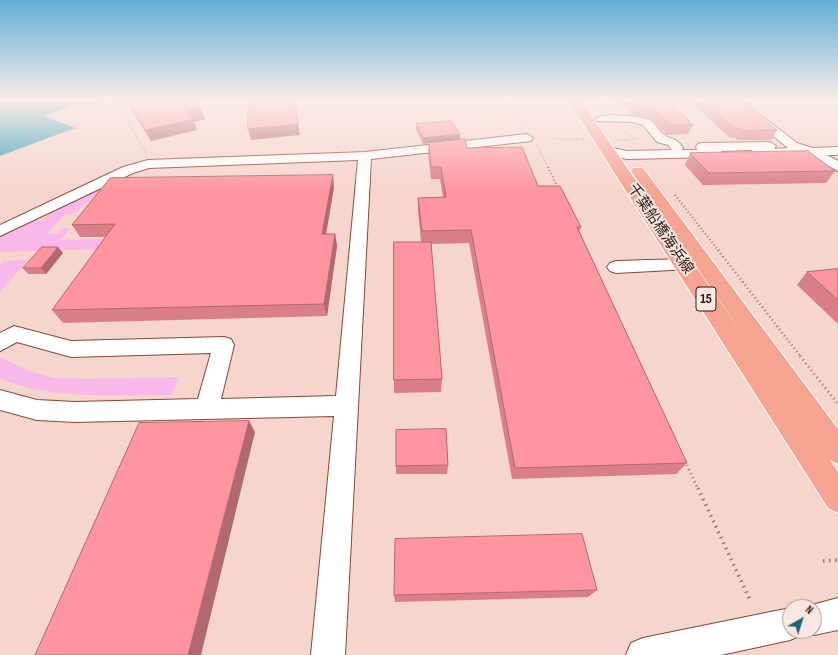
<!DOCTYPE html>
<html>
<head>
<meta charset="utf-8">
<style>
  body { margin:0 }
  #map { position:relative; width:838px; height:655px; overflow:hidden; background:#f6d5cd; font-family:"Sofia Sans Condensed",sans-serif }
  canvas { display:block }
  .north { position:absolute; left:782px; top:599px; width:40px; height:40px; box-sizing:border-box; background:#f8e7e3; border:1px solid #a9938e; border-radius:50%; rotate:39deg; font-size:11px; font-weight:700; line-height:16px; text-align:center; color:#33160f }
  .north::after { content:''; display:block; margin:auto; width:14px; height:18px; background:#1c6472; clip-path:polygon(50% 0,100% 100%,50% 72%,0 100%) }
</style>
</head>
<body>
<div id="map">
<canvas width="838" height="655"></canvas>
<div class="north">N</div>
</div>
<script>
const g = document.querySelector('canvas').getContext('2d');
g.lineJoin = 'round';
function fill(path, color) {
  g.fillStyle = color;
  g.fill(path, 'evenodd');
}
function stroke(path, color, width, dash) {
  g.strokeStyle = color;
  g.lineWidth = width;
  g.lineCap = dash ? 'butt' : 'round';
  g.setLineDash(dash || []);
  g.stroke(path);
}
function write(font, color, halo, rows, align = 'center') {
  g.font = font + ' "Sofia Sans Condensed","Noto Sans JP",sans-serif';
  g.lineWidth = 4;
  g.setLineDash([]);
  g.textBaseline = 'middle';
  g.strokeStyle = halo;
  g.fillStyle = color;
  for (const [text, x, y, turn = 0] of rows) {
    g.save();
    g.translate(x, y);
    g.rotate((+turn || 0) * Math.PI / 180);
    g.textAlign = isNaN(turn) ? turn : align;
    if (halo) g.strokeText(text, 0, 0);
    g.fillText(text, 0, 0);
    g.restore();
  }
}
fill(new Path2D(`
  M111,184l-3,5 -23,15 -9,9 -12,2 -17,18 9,1 7,-6h7l-9,12 277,-7 -3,10 -335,9v-15l32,-17 9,1 7,-5 2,-4z
  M28,260l-28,32v-27l4,-4z
  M0,357l27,13 27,8 32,1 93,-2 -7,18c-57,0 -118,5 -172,-16z`), '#f8b9ea');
fill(new Path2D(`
  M0,100h81l-5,4 -32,12 31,12 -75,28z`), '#37a4bb');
fill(new Path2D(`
  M73,100h25l-2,3 -16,3 -5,-2z`), '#37a4bb');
const minor = new Path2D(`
  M729,100h12l56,43 16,5 25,-1v8h-11l11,6v10l-29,-15 -53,1 -6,-4 2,-3 -31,1 1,2 -1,3 -5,1 -89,2 -24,-5 -1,-3 6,-4 19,4 45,-1 -4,-5 -11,-3 -14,-17 -11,-3 -35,-1 -2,-2c6,-7 47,-3 55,1 7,4 9,13 16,16 8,5 11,2 17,12l-1,2h15l-1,-3 2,-3 4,-1 68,-1 6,4 -2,3 14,-1z
  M527,134l6,4 -2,3 -160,18 -26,496h-34l23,-239 -259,6 -38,-2 -37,-10v-20l37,10 38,2 123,-3 13,-46 -140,4 -54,-15 -17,9v-18l14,-7 57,15 153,-4 7,2 3,6 -13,54 115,-3 22,-236 -209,8 -16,5 -133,63v-11l123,-58 25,-7 217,-8z
  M684,259l6,2 3,4 -3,4 -74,4 -6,-2 -3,-4 3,-4 6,-2z
  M838,598v32l-24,5 -10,-4h10v-24h-10z
  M790,608v23h13l-2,4 -11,5 -69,15h-95l5,-12 12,-5z`);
const major = new Path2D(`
  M568,100h12l166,239 -115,-168 2,-3h10l195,261v35l-8,-4 8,12v41l-10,-5z`);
stroke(minor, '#8a4536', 2);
stroke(major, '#fff', 2);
stroke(new Path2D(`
  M506,100l21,28
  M602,100l6,8
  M115,101l32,53
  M75,105l52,-5
  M624,130l4,5 8,3
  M556,139h28
  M617,140l21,-1
  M537,144l11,24`), '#94756d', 1.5, [0.5, 2]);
stroke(new Path2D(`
  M548,167l10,21
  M675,195l44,56`), '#94756d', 2, [1, 2.5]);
stroke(new Path2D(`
  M718,250l83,107`), '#94756d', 2.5, [1, 3]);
stroke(new Path2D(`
  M800,356l38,48
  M685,461l13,28`), '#94756d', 3, [1, 3.5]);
stroke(new Path2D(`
  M698,488l52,112
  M823,561l15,-1`), '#94756d', 3.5, [1.5, 4.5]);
fill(minor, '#fff');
fill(major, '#f6a492');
fill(new Path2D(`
  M126,100h68l7,8 4,11 -11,3 3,8 -46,11 -22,-34z
  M620,100h120l37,30 -5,10h-34l-3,-2h-5l-39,-36 -21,1 23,22 -5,9 -21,1 -16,-16 -19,-4z
  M416,124l44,15 7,9 71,38 43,41 -2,4 108,232 -11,11 -164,5 -43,-236 -38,1 11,135 -1,13 -47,1v-13l27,-138 -3,-32v-12l25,-1 -3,-18h-9l-3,-25 1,-11 -6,1 -7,-14z
  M690,153l145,18 -9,12 -123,2 -18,-20z
  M334,187l-8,47h9l2,12 -10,70 -264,7 -11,-13 54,-73h-26l-8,-12z
  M63,253l-17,21h-18l-5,-6z
  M838,269v55l-41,-39 10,-13z
  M448,465l-1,9h-51v-8z
  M597,590l-9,7 -193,5 -1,-7z`), '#da7f88');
fill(new Path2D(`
  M295,100l5,35 -49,5 -3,-11z
  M201,108l4,11 -11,3 3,8 -46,11 -5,-11 40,-18z
  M460,134v6l-37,4v-6z
  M333,175l1,12 -10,59 -2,-12z
  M335,234l2,12 -10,70 -3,-12z
  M58,247l5,6 -17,21 -5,-6z
  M249,421l6,11 -54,223h-13z`), '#b1686f');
const building = new Path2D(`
  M127,100h67l7,8 -15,4 7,7 -47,11z
  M249,100h46l3,24 -50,5z
  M631,100h37l25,25h-22l-17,-15 -19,-4z
  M702,100h38l37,30 -34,1 -3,-3h-6z
  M451,121l9,13 -37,4 -7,-14z
  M465,139l2,9 55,-1 16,39h22l21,41h-4l110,236 -172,5 -44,-238 -49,1 -4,-33 28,-1 -5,-30h-10l-2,-24z
  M808,151l27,20 -126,2 -19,-20z
  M333,175l-11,59h13l-11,70 -272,6 63,-86 -43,1 38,-47z
  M394,242h37l11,137 -48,1z
  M42,247h16l-17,21h-18z
  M838,269v31l-31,-28z
  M249,421l-61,234h-153l104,-232z
  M446,429l2,36 -52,1v-36z
  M582,534l15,56 -203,5 1,-56z`);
fill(building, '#fd949e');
stroke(building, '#b1686f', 1);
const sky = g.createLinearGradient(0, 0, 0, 192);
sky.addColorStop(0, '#61aed6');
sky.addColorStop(0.52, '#fbece8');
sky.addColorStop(1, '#fbece800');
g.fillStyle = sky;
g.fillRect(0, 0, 838, 192);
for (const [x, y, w] of [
  [706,299,20]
]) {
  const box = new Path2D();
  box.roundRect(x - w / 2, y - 12, w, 24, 3);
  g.fillStyle = '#f8e7e3';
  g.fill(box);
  stroke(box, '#33160f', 1);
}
write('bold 14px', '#33160f', null, [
  ["15",706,299]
]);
write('15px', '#33160f', '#f8e7e3', [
  ["千葉船橋海浜線",660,229,56]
]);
</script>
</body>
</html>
